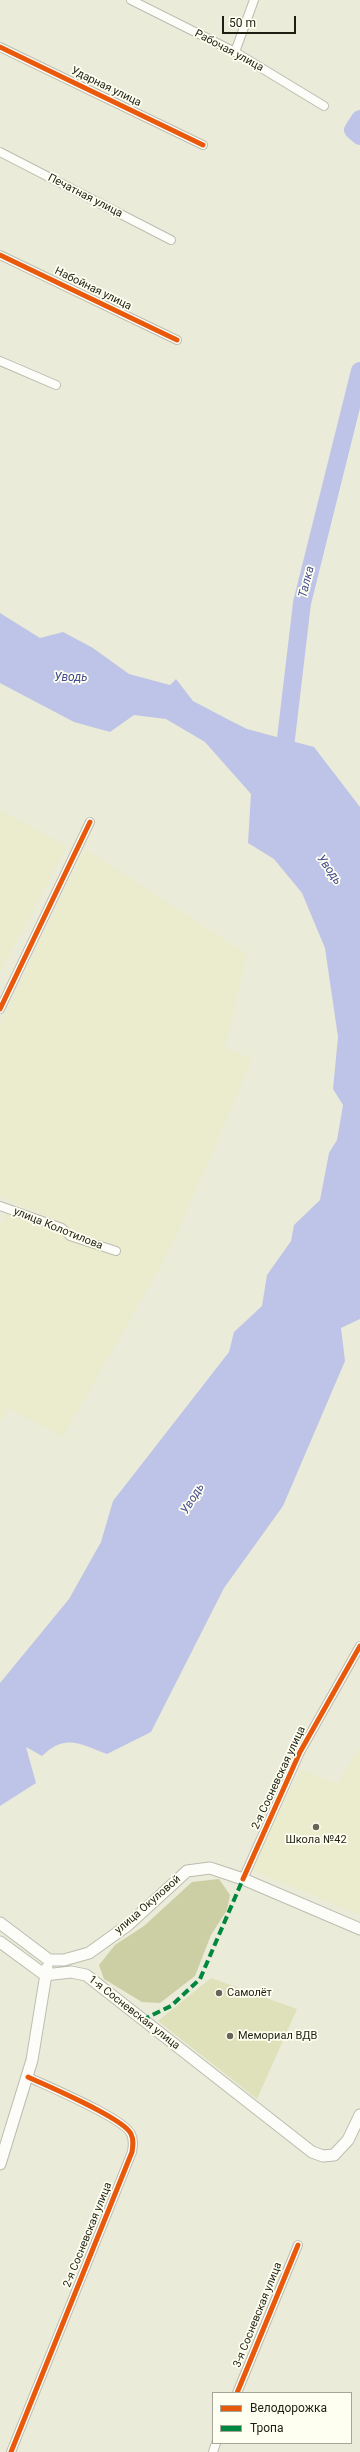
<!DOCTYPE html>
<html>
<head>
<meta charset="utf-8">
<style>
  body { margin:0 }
  #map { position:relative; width:360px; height:2452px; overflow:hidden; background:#eaebd9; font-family:Roboto,sans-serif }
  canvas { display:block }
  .legend { position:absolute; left:212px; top:2392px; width:140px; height:52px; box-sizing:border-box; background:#fefff1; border:1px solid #a4a598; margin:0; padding:5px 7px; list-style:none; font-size:12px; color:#1e1f12 }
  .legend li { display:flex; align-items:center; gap:8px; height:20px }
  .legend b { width:20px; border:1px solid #a4a598 }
  .scale { position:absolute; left:222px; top:16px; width:74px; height:18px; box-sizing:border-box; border:2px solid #1e1f12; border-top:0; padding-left:5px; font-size:12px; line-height:14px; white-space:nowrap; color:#1e1f12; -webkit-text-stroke:3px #fefff1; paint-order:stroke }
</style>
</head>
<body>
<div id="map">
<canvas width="360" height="2452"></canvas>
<ul class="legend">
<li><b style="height:5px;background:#e8590c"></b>Велодорожка</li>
<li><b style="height:5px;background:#00873e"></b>Тропа</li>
</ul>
<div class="scale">50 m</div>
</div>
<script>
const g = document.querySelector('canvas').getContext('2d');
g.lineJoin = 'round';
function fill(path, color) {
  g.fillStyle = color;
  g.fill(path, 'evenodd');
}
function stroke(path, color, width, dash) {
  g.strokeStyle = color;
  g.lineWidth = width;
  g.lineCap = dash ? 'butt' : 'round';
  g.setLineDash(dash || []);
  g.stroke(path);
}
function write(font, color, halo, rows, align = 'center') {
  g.font = font + ' Roboto,sans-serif';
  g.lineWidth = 3.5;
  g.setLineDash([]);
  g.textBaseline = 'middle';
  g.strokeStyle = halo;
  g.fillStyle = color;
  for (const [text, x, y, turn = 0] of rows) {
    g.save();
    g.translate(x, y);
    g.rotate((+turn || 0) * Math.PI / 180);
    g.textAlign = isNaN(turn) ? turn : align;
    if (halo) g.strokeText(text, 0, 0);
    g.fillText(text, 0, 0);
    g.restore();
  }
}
fill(new Path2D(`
  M0,810l67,36 -67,128z
  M85,849l162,105 -22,94 28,11 -84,193 -106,185 -54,-28 -9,13v-195l9,-15 41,10 1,-4 -51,-21v-172z
  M360,1747v168l-109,-45 50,-101 36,15z`), '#eaeccd');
fill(new Path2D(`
  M211,1978l86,31 -40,90 -99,-78z`), '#dfe1ba');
fill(new Path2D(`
  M219,1879l11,16 -3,15 -16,25 -16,41 -35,27 -18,-1 -38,-23 -5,-14 16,-20 29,-19 48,-44z`), '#cccea4');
fill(new Path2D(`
  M0,613l40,25 23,-6 30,16 36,26 41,11 6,-6 17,22 38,20 16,8 67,18 46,60v512l-19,9 4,33 -62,145 -59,82 -73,144 -44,22c-26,-10 -42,-21 -65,2l-16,-9 10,36 -36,23v-123l69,-84 32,-57 12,-41 116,-149 5,-20 28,-26 5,-31 24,-34 3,-16 26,-25 9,-47 8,-13 6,-35 -10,-16 5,-52 -13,-89 -23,-55 -28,-34 -26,-16 3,-49 -46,-52 -39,-23 -32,-4 -24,17 -36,-10 -74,-39z`), '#bec4e7');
stroke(new Path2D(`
  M360,119l-7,11 7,6
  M283,764l19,-161 58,-232`), '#bec4e7', 18);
const minor = new Path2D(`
  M131,0l104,52 89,54
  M0,47l203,98
  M235,52l19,-52
  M0,152l171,88
  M0,255l177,85
  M0,361l56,24
  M0,1009l90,-187
  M0,1206l62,22 8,8 46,15
  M243,1879l57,-127 60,-106
  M237,2393l61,-148
  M11,2452l121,-300c1,-6 2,-12 -1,-18 -7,-16 -84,-48 -103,-57
  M213,2452l3,-9`);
const secondary = new Path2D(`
  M0,1923l49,37
  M0,1942l45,33
  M49,1960h15l25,-7 39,-28 59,-54 23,-3 33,11 117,50
  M45,1975l26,-3 15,3 226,177 11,4 11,-1 14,-15 12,-25
  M0,2164l32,-104 15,-92`);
stroke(minor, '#bcbdaf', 10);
stroke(secondary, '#bcbdaf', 13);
stroke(minor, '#fcfcf9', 8);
stroke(secondary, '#fcfcf9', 11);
stroke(new Path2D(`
  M142,2020l29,-14 29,-27 43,-100`), '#00873e', 4, [8, 4]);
stroke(new Path2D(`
  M0,47l203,98
  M0,255l177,85
  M0,1009l90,-187
  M243,1879l57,-127 60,-106
  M237,2393l61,-148
  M11,2452l121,-300c1,-6 2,-12 -1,-18 -7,-16 -84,-48 -103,-57`), '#e8590c', 5);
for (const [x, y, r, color] of [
  [316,1827,4,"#656658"],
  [219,1993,4,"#656658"],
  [230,2036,4,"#656658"]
]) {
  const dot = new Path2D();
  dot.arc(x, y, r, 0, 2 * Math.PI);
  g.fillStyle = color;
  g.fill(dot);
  stroke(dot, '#fefff1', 1.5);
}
write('11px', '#1e1f12', '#fefff1', [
  ["Рабочая улица",229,51,28],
  ["Ударная улица",106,87,26],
  ["Печатная улица",85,196,27],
  ["Набойная улица",93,289,26],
  ["улица Колотилова",58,1229,22],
  ["2-я Сосневская улица",279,1778,-65],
  ["улица Окуловой",148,1905,-41],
  ["1-я Сосневская улица",134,2013,38],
  ["2-я Сосневская улица",88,2235,-68],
  ["3-я Сосневская улица",258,2315,-68]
]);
write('11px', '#1e1f12', '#fefff1', [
  ["Школа №42",316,1840,"center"],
  ["Самолёт",227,1993],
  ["Мемориал ВДВ",238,2036]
], 'left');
write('italic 12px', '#464c91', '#fefff1', [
  ["Талка",307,582,-76],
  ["Уводь",71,678],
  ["Уводь",329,870,55],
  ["Уводь",193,1499,-58]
]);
</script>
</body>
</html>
